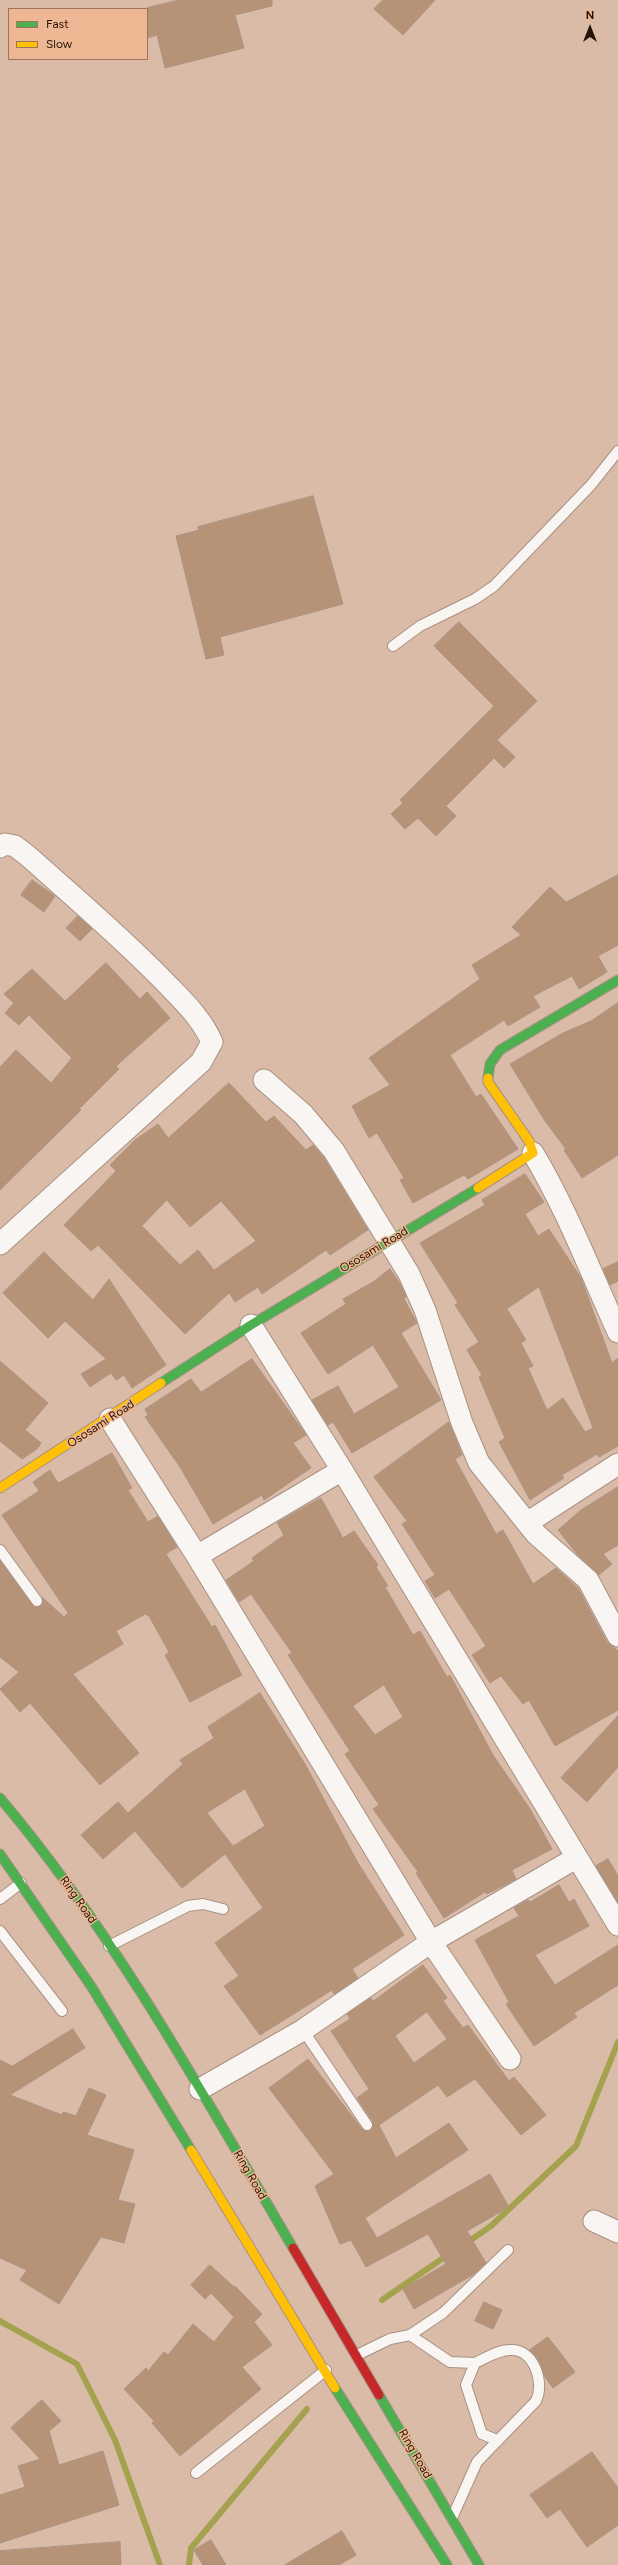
<!DOCTYPE html>
<html>
<head>
<meta charset="utf-8">
<style>
  body { margin:0 }
  #map { position:relative; width:618px; height:2565px; overflow:hidden; background:#d9bba8; font-family:Figtree,sans-serif }
  canvas { display:block }
  .legend { position:absolute; left:8px; top:8px; width:140px; height:52px; box-sizing:border-box; background:#edb794; border:1px solid #9d755b; margin:0; padding:5px 7px; list-style:none; font-size:12px; color:#261306 }
  .legend li { display:flex; align-items:center; gap:8px; height:20px }
  .legend b { width:20px; border:1px solid #9d755b }
  .north { position:absolute; left:570px; top:8px; width:40px; height:40px; -webkit-text-stroke:3px #edb794; paint-order:stroke; rotate:0deg; font-size:11px; font-weight:700; line-height:16px; text-align:center; color:#261306 }
  .north::after { content:''; display:block; margin:auto; width:14px; height:18px; background:#261306; clip-path:polygon(50% 0,100% 100%,50% 72%,0 100%) }
</style>
</head>
<body>
<div id="map">
<canvas width="618" height="2565"></canvas>
<ul class="legend">
<li><b style="height:5px;background:#4caf50"></b>Fast</li>
<li><b style="height:5px;background:#ffc107"></b>Slow</li>
</ul>
<div class="north">N</div>
</div>
<script>
const g = document.querySelector('canvas').getContext('2d');
g.lineJoin = 'round';
function stroke(path, color, width, dash) {
  g.strokeStyle = color;
  g.lineWidth = width;
  g.lineCap = dash ? 'butt' : 'round';
  g.setLineDash(dash || []);
  g.stroke(path);
}
function fill(path, color) {
  g.fillStyle = color;
  g.fill(path, 'evenodd');
}
function write(font, color, halo, rows, align = 'center') {
  g.font = font + ' Figtree,sans-serif';
  g.lineWidth = 3;
  g.setLineDash([]);
  g.textBaseline = 'middle';
  g.strokeStyle = halo;
  g.fillStyle = color;
  for (const [text, x, y, turn = 0] of rows) {
    g.save();
    g.translate(x, y);
    g.rotate((+turn || 0) * Math.PI / 180);
    g.textAlign = isNaN(turn) ? turn : align;
    if (halo) g.strokeText(text, 0, 0);
    g.fillText(text, 0, 0);
    g.restore();
  }
}
stroke(new Path2D(`
  M465,2244l26,-18 85,-80 42,-104
  M382,2300l67,-46
  M0,2321l77,43 38,76 45,125
  M189,2565l2,-17 116,-139`), '#a4a24e', 6);
const building = new Path2D(`
  M179,0h93v6l-37,9 9,33 -79,20 -8,-33 -10,3v-30z
  M383,0h52l-32,35 -29,-26z
  M313,496l30,108 -123,33 4,18 -18,4 -30,-123 23,-6 -1,-3z
  M459,622l78,79 -40,39 18,17 -11,11 -10,-10 -48,48 10,10 -20,20 -18,-18 -13,11 -14,-15 12,-11 -3,-3 94,-94 -60,-60z
  M618,875v70l-20,11 9,16 -28,17 -7,-13 -39,20 7,11 -32,19 -4,-6 -54,35 26,42 5,-3 37,55 -50,30 -4,-4 -51,28 -13,-23 4,-2 -27,-45 -8,5 -17,-32 38,-21 -21,-27 111,-79 -8,-14 49,-30 -9,-8 38,-40 16,15z
  M32,880l23,16 -11,16 -23,-17z
  M78,916l14,13 -12,12 -14,-13z
  M106,963l34,36 7,-7 23,26 -54,48 3,3 -40,40 2,1 -81,80v-123l16,-17 35,33 21,-25 -43,-43 -10,10 -14,-12 9,-10 -10,-9 28,-25 33,32z
  M618,1003v152l-36,23 -18,-28 2,-1 -21,-28 -35,-57 53,-31 28,-12z
  M229,1083l37,39 8,-6 32,34 7,-5 11,13 44,72 -38,25 -4,-5 -64,44 -4,-7 -23,15 -6,-9 -44,41 -87,-89 -7,6 -27,-26 52,-54 -6,-6 25,-25 23,-16 10,14zM167,1200l23,27 31,-26 35,40 -42,29 -16,-20 -18,15 -38,-39z
  M525,1174l19,28 -19,12 13,22 11,-7 32,49 31,85 6,-5v88l-19,11 -2,-3 -35,21 2,3 -34,22 -31,-58 6,-4 -26,-61 3,-2 -15,-25 12,-8 -24,-37 3,-2 -38,-60 65,-38 -3,-5zM539,1287l54,141 -8,4 -22,-34 -16,12 -19,-42 5,-2 -12,-23 5,-3 -19,-31z
  M44,1252l49,48 16,-21 57,86 -34,23 -8,-13 -8,5 -5,-7 -21,14 -9,-13 25,-15 -41,-38 -17,17 -45,-45z
  M618,1262v19l-8,4 -7,-16z
  M390,1269l11,16 5,12 -2,2 13,24 -16,10 40,67 -89,53 -19,-31 -5,3 -16,-25 26,-14 16,28 45,-27 -26,-42 -45,29 -27,-41 45,-29 -3,-5 30,-17z
  M252,1359l54,76 -13,8 18,25 -47,32 -2,-5 -49,29 -33,-57 -35,-50 3,-2 -3,-6 46,-30 10,13z
  M0,1361l48,42 -23,27 16,13 -4,6 -15,10 -22,-18z
  M449,1422l13,33 -7,4 41,75 7,-4 30,54 23,-16 22,20 29,54 11,9v59l-63,36 -26,-46 -6,4 -22,-28 -11,7 -18,-28 14,-9 -37,-57 -14,9 -10,-17 10,-6 -33,-51 5,-3 -33,-44z
  M112,1453l20,35 -4,2 20,32 10,-6 19,31 -11,7 46,73 3,-2 27,50 -52,27 -25,-47 4,-3 -20,-36 -4,-2 -29,17 7,13 -50,30 66,79 -39,32 -70,-82 -10,9 -20,-23 19,-17 -19,-15v-96l34,46 7,-1 1,-9 22,20 4,-4 -66,-98 37,-24 -6,-9 17,-12 8,13z
  M618,1487v58l-15,9 9,10 -13,11 -22,-21 -19,-24 23,-20z
  M321,1498l22,40 11,-7 24,34 -2,2 12,19 -3,1 28,48 7,-4 27,46 3,-2 43,80 37,54 22,40 -40,21 4,9 -29,15 -2,-2 -41,26 -28,-45 2,-1 -45,-63 6,-4 -34,-51 5,-3 -62,-96 4,-2 -41,-59 -12,8 -13,-22 28,-19 -2,-3 32,-23 -7,-12zM384,1685l19,32 -28,18 -22,-29z
  M260,1693l45,71 53,99 46,72 -52,34 6,9 -24,16 -2,-4 -72,45 -36,-49 15,-10 -24,-33 48,-35 -38,-54 -43,34 -47,-57 -32,28 -22,-24 37,-33 10,11 55,-49 -3,-4 34,-22 -6,-11zM245,1789l20,37 -32,20 -26,-33z
  M618,1716v51l-31,35 -26,-24z
  M608,1859l10,17v26l-22,-36z
  M559,1885l10,17 5,-3 15,27 -54,29 20,30 63,-40v40l-44,28 3,4 -43,29 -28,-42 3,-2 -34,-62 44,-24 -5,-8 14,-8 2,2z
  M423,1965l24,33 -4,3 20,27 5,-3 41,56 5,-4 32,38 -25,20 -46,-56 -28,18 -9,-12 -59,40 17,33 53,-35 19,27 -103,68 12,20 113,-64 19,33 -42,24 19,32 -12,11 -60,35 -11,-20 43,-25 -18,-30 -62,33 -15,-27 -11,4 -25,-58 19,-12 -65,-86 39,-29 54,70 5,2 4,-1 2,-8 -16,-24 12,-9 -38,-58 19,-12 -3,-5 24,-16 2,3zM427,2012l20,27 -33,24 -19,-27z
  M73,2029l12,19 -75,47 52,20 1,-3 13,4 13,-28 17,7 -19,40 47,15 -16,50 17,4 -11,39 -23,-6 -42,67 -39,-24 7,-10 -27,-12v-198l12,6z
  M210,2265l24,22 1,-1 27,28 -8,8 18,23 -30,22 19,22 -81,67 -28,-33 2,-2 -30,-32 22,-21 2,3 16,-19 4,3 25,-31 21,18 20,-25 -23,-24 -6,6 -14,-14z
  M484,2302l18,8 -9,19 -18,-8z
  M548,2337l27,35 -22,16 -8,-11 -8,-20 -7,-7z
  M42,2400l19,21 -12,10 10,34 44,-14 16,54 -119,38v-48l25,-8 -7,-21 22,-7 -29,-31z
  M592,2452l26,36v37l-31,22 -27,-38 -13,9 -17,-23z
  M342,2531l14,24 -17,10h-54z
  M211,2540l15,25h-23l-9,-15z
  M120,2542l1,23h-121v-14z`);
fill(building, '#b69376');
stroke(building, '#aa9385', 1);
const lane = new Path2D(`
  M393,646l27,-20 55,-27 19,-13 97,-101 27,-34
  M0,1550l37,51
  M0,1899l21,-16
  M0,1931l62,80
  M109,1946l79,-40 15,-2 20,5
  M303,2030l64,95
  M410,2335l40,27 25,1 -9,22 16,49 15,6
  M357,2355l33,-16 20,-4 33,-22 65,-63
  M196,2473l130,-103
  M452,2518l25,-56 59,-61c9,-18 -2,-53 -26,-51 -12,0 -24,8 -35,13`);
const street = new Path2D(`
  M0,847l5,-3 10,2 13,10c46,41 92,80 135,124 19,20 38,37 49,62l-11,20 -201,182
  M264,1080l39,34 31,37 75,123 16,36 37,113 17,40 57,71 52,46 30,56
  M533,1153c34,57 57,118 85,179
  M251,1325l91,145 276,455
  M110,1419l87,137 234,386 79,117
  M527,1523l91,-59
  M197,1556l145,-86
  M200,2089l103,-59 128,-88 145,-84
  M594,2221l24,11`);
const fast = new Path2D(`
  M488,1078l2,-14 10,-14 118,-70
  M161,1383l90,-58 227,-137
  M0,1798c115,136 203,296 293,450
  M0,1854l91,132 100,164
  M335,2388l112,177
  M379,2395l100,170`);
const slow = new Path2D(`
  M478,1188l55,-35 -4,-12 -41,-59v-4
  M0,1488l161,-105
  M191,2150l144,238`);
const jam = new Path2D(`
  M293,2248l86,147`);
stroke(lane, '#a89182', 12);
stroke(street, '#a89182', 23);
stroke(fast, '#a89182', 11);
stroke(slow, '#a89182', 11);
stroke(jam, '#a89182', 11);
stroke(lane, '#f9f5f2', 10);
stroke(street, '#f9f5f2', 21);
stroke(fast, '#4caf50', 9);
stroke(slow, '#ffc107', 9);
stroke(jam, '#c62828', 9);
write('12px', '#261306', '#edb794', [
  ["Ososami Road",374,1250,-31],
  ["Ososami Road",101,1424,-33],
  ["Ring Road",78,1900,55],
  ["Ring Road",250,2175,60],
  ["Ring Road",415,2454,60]
]);
</script>
</body>
</html>
